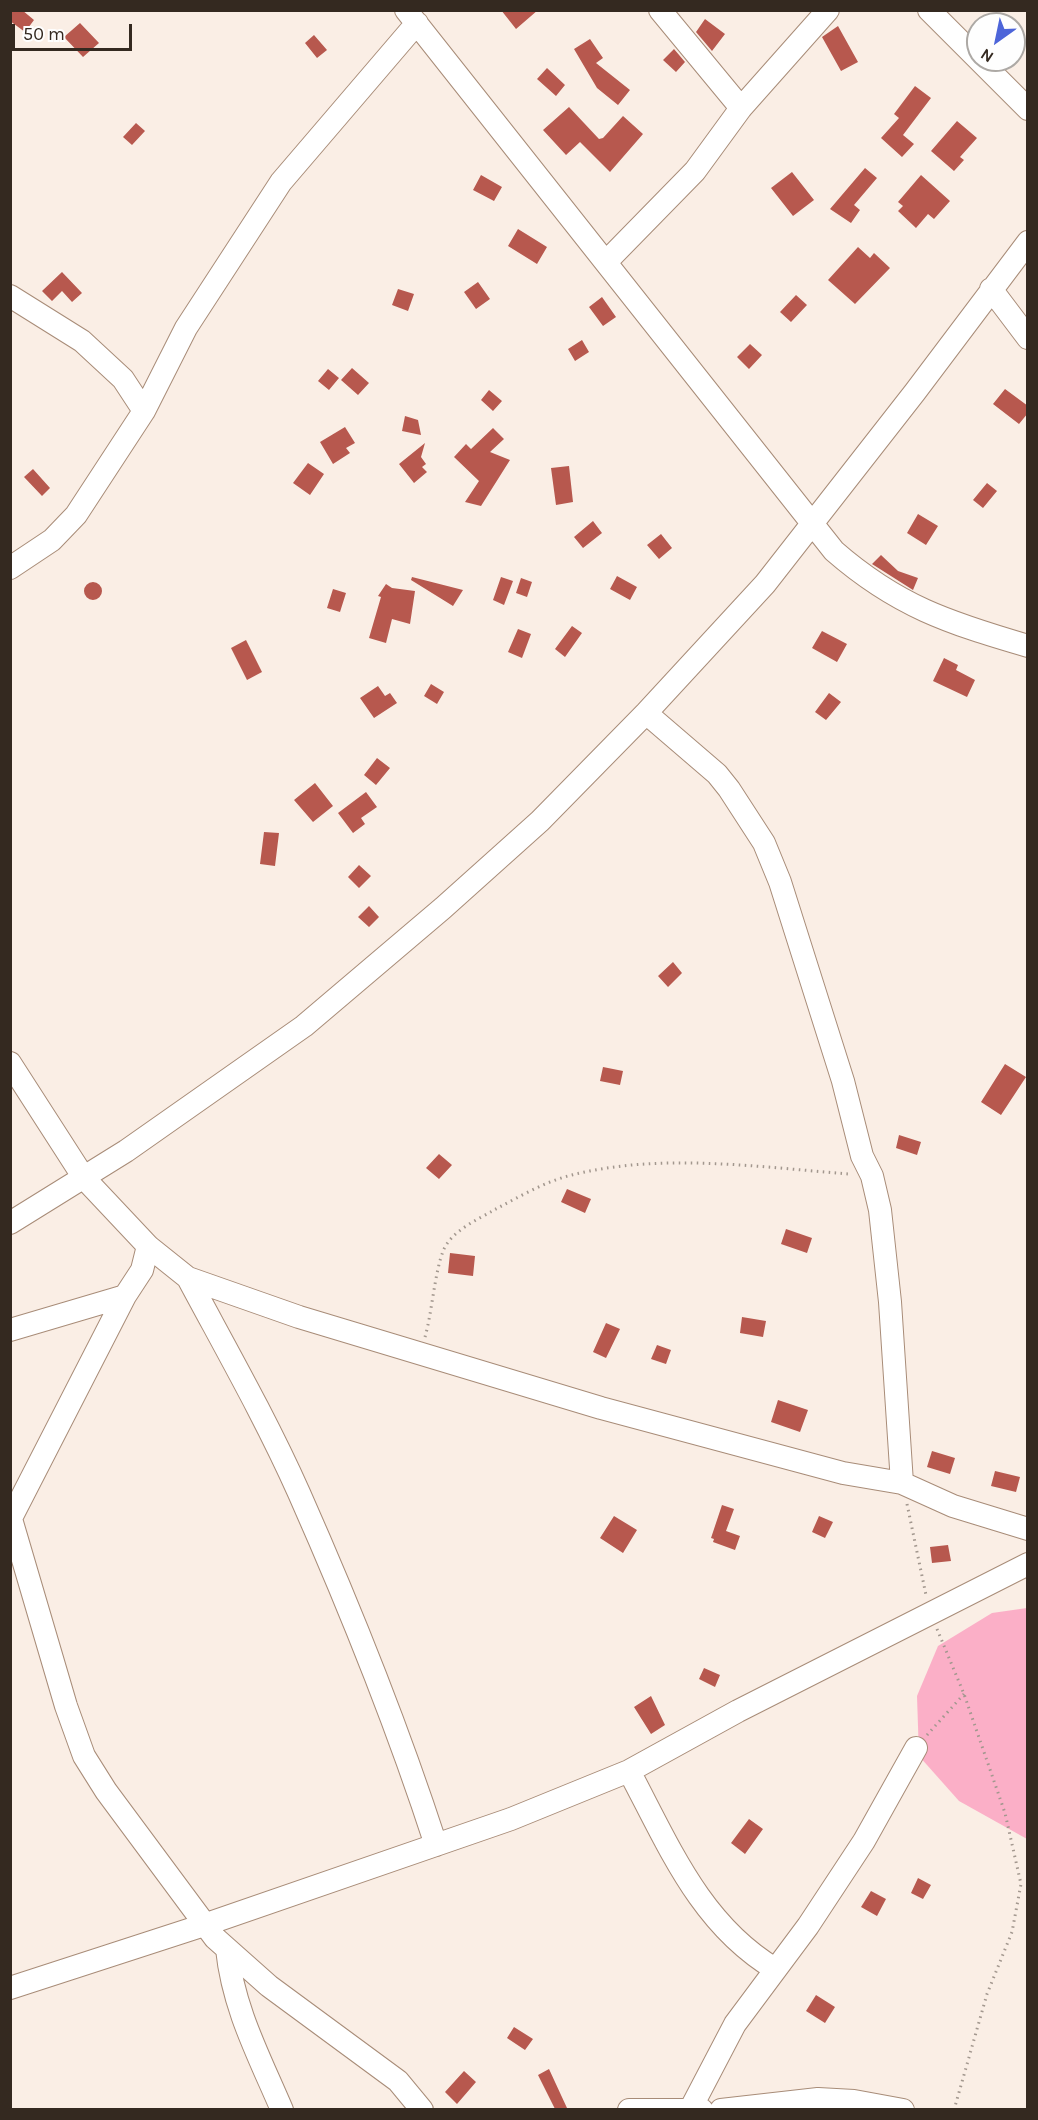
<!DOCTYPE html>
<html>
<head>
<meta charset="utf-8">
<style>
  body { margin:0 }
  #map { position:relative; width:1038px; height:2120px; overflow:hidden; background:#faeee5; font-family:Karla,sans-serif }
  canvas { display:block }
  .frame { position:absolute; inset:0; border:12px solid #342920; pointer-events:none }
  .north { position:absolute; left:966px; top:12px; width:60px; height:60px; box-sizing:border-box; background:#fefefe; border:2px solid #ada9a5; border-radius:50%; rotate:213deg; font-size:16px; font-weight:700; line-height:24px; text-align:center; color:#342920 }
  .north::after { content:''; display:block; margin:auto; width:21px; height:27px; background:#4d65d9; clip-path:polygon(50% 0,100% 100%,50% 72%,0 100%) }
  .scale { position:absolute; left:12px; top:24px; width:120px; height:27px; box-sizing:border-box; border:3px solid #342920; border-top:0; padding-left:8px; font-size:18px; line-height:21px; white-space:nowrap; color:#342920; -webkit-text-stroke:4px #fefefe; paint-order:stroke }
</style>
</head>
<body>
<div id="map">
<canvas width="1038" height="2120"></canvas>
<div class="frame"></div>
<div class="north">N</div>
<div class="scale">50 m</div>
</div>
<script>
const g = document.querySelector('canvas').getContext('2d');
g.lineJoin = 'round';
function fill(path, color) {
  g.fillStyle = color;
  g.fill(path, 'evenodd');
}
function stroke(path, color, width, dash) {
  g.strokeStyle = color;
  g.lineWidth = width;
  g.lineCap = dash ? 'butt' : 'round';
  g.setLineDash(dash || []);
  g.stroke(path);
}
fill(new Path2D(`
  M1027,1608v231l-68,-38 -40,-45 -2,-60 21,-50 54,-33z`), '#fbafc7');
fill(new Path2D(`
  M10,10h12l12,10 -9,12 -15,-11z
  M501,10h37l-22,19z
  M705,19l20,15 -13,17 -16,-19z
  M80,23l19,20 -16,14 -19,-20z
  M838,26l20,36 -17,9 -19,-34z
  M314,35l13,15 -10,8 -12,-15z
  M590,39l13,19 -7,5 34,27 -12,15 -21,-17 -23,-39z
  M674,49l11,13 -9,10 -13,-12z
  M547,68l18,17 -9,11 -19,-17z
  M915,86l16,12 -28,37 11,9 -12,13 -21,-19 18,-20 -5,-4z
  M569,107l30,32 4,-1 20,-22 20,18 -33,38 -30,-30 -14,13 -23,-25z
  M957,121l20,17 -17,19 4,3 -10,11 -23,-20z
  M136,123l9,8 -13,14 -9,-8z
  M865,168l12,10 -23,27 6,5 -9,13 -21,-14z
  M792,172l22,28 -21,16 -22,-28z
  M481,175l21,12 -8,14 -21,-11z
  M921,175l29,26 -16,18 -6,-5 -12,14 -18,-17 5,-5 -5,-4z
  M518,229l29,18 -10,17 -29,-18z
  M858,247l12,11 4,-5 16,15 -35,36 -27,-24z
  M62,272l20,21 -10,9 -10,-11 -10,10 -10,-10z
  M478,282l12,17 -14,10 -12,-17z
  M398,289l16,5 -6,17 -16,-6z
  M796,295l11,10 -16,17 -11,-10z
  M602,297l14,20 -13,9 -14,-19z
  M582,340l7,12 -14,9 -7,-12z
  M750,344l12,11 -13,14 -12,-12z
  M352,368l17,15 -11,12 -17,-15z
  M328,369l11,9 -10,12 -11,-9z
  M1005,389l23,17v7l-9,11 -26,-20z
  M489,390l13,11 -9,10 -12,-11z
  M405,416l13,4 3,15 -19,-4z
  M345,427l10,16 -9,5 4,5 -17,11 -13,-22z
  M493,428l11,11 -14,13 20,8 -29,46 -16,-4 14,-21 -25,-24 12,-13 5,5z
  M425,443l-4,14 5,7 -4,3 5,5 -13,11 -15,-19z
  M308,463l16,11 -14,21 -17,-12z
  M569,466l4,36 -17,3 -5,-37z
  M33,469l17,19 -8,8 -18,-19z
  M987,483l10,8 -14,17 -10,-8z
  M918,514l20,12 -12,19 -19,-12z
  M593,521l9,12 -19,15 -9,-11z
  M661,534l11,14 -13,11 -12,-14z
  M881,555l17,16 20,7 -5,12 -41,-26z
  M617,576l20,11 -7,13 -20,-11z
  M412,577l51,13 -10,16 -42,-26z
  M501,577l12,4 -9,24 -11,-5z
  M521,578l11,4 -5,15 -11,-4z
  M84 591a9 9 0 1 1 18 0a9 9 0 1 1-18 0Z
  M386,584l6,4 23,3 -5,33 -18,-5 -6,24 -17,-5 12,-41 -3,-1z
  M333,589l13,4 -6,19 -13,-4z
  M572,626l10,7 -17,24 -10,-8z
  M518,629l13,5 -9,24 -14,-6z
  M822,631l25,13 -10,18 -25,-14z
  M246,640l16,32 -15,8 -16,-32z
  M944,658l14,7 -2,5 19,10 -8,17 -34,-16z
  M431,684l13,8 -7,12 -13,-8z
  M378,686l7,10 5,-3 7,10 -23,15 -14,-20z
  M829,693l12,9 -15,18 -11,-8z
  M377,758l13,10 -14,17 -12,-10z
  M315,783l18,23 -20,16 -19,-22z
  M366,792l11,15 -16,11 4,6 -12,9 -15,-20z
  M264,832l15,1 -4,33 -15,-2z
  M359,865l12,11 -12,12 -11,-11z
  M369,906l10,11 -10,10 -11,-10z
  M673,962l9,11 -14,14 -10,-11z
  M1005,1064l21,13 -25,38 -20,-13z
  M603,1067l20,4 -3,14 -20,-4z
  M899,1135l22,7 -4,13 -21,-7z
  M439,1154l13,11 -13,14 -13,-11z
  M567,1189l24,10 -6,14 -24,-11z
  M786,1229l26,9 -5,15 -26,-9z
  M450,1253l25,3 -2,20 -25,-3z
  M742,1317l24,4 -3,16 -23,-4z
  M606,1323l14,6 -14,29 -13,-6z
  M657,1345l14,5 -5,14 -15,-5z
  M778,1400l30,10 -8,22 -29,-10z
  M932,1451l23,7 -5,16 -23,-7z
  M995,1471l25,6 -4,15 -25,-6z
  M722,1505l12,4 -8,22 14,5 -5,14 -22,-8 1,-3 -3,-1z
  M614,1516l23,14 -14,23 -23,-15z
  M819,1516l14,6 -8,16 -13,-6z
  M948,1545l3,16 -19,2 -2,-16z
  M704,1668l16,7 -5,12 -16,-8z
  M651,1696l14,29 -14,9 -17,-27z
  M749,1819l14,10 -18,25 -14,-11z
  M918,1878l13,7 -8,14 -12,-6z
  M871,1891l15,8 -9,17 -16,-9z
  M816,1995l19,12 -10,16 -19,-12z
  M514,2027l19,12 -8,11 -18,-12z
  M549,2069l18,39 -4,1h-8l-17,-34z
  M464,2071l12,11 -19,22 -12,-12z`), '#b7584e');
const minor = new Path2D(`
  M406,10l428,541c63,55 115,72 194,95
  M660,10l81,98
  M929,10l99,99
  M606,262l89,-91 46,-63 87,-98
  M991,289l37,49
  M10,296l72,45 41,38 21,32
  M10,568l42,-28 24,-25 68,-104 42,-83 95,-146 136,-159
  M646,713l71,61 12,15 35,54 16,39 63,199 19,75 10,20 8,34 10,92 12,181
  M10,1063l74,115 64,68 40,32 111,39 302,91 242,65 59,10 51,23 75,23
  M10,1223l116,-72 178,-125 139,-118 97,-87 106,-108 119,-129 150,-192 113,-150
  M188,1278c38,71 78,141 111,215 51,115 98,232 137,352
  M10,1330l115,-34
  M11,1519l55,187 18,50 22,35 109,147 54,48 129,95 24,29
  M10,1520l115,-224 17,-26 6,-24
  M629,1771c40,75 71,153 146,198
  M227,1949c6,59 32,107 55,161
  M10,1988l194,-63 307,-106 118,-48 109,-60 290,-147
  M629,2110h73
  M690,2110l45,-86 73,-98 56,-85 52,-93
  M721,2110l97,-11 36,2 49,9`);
stroke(minor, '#a88c78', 24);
stroke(new Path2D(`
  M425,1337c7,-24 10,-68 19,-88 9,-19 33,-29 50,-39 23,-12 48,-27 74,-34 90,-24 190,-9 281,-2
  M907,1504l19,91
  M937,1629l27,65 41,119 16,71 -9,48 -25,62 -33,116
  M927,1735l37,-41`), '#a2978e', 3, [1.5, 4.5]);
stroke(minor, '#fff', 22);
</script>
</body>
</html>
